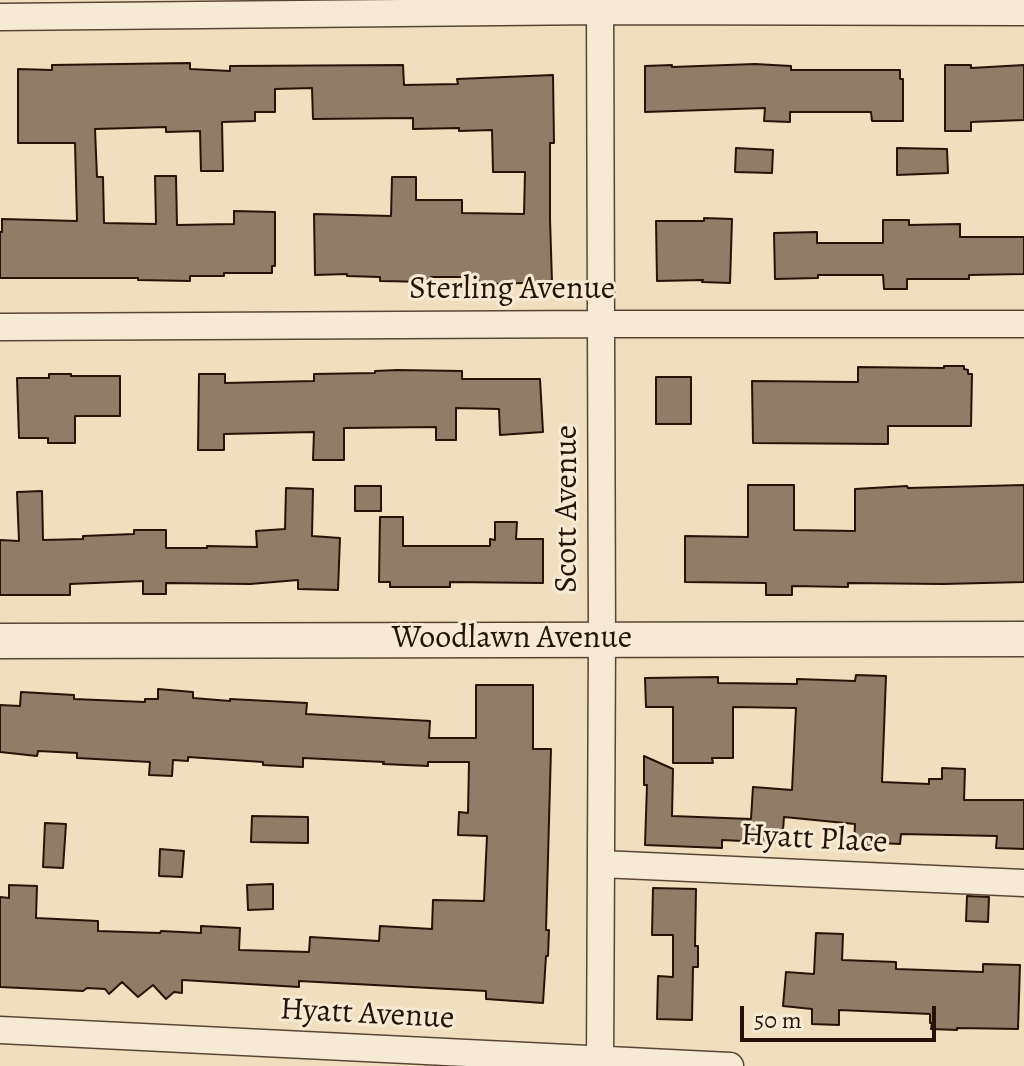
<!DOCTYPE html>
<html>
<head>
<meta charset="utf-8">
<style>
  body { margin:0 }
  #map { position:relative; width:1024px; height:1066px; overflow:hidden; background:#f1debf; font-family:Alegreya,serif }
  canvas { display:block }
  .scale { position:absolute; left:740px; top:1006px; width:196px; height:36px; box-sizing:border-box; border:4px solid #281207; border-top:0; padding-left:10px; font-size:24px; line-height:28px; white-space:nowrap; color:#281207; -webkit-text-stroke:6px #f6ead5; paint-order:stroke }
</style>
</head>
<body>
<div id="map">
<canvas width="1024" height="1066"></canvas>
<div class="scale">50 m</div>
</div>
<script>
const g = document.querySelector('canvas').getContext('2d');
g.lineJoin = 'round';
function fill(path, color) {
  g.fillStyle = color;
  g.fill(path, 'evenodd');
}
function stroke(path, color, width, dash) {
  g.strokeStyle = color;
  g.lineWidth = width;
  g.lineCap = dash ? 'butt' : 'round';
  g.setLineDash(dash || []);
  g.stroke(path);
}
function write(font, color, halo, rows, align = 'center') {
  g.font = font + ' Alegreya,serif';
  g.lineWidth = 6;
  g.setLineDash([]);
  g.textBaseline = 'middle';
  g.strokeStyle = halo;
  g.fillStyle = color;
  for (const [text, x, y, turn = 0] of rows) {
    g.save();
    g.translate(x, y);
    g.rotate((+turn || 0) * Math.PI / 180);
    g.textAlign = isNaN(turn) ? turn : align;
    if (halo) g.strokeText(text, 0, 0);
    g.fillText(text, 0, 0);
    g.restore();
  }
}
const building = new Path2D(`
  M190,63v6l40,2v-5l173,-1 1,20 54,-1 -1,-5 96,-4 1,68h-4v76l2,63 -58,2v-2h-16l1,-5h-48v5l-51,-1v-4l-33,-1v-2l-32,1 -1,-61 77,2 1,-39h24v23h46v13l62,1 1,-42h-32l-1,-42 -33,1v-3l-46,1v-11l-100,1 -1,-31 -37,1v23h-20v9l-33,1 1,49h-22l-1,-40 -34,1v-5l-71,2 2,48h6l1,46 52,1 -1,-48h21l1,49 57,-1v-13l41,1v54h-3v7h-48v3h-34v5l-52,-1v-2h-138v-46h2v-13l75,2 -2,-78h-57v-74l34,1v-5z
  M755,64l36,2v4h109v9h3v42h-31l-1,-9h-81v10l-26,-1 1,-13 -120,4v-46l27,-1v2z
  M945,65h26v3l53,-3v55l-53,2v9h-26z
  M736,148l37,2 -1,23 -37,-1z
  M897,148l50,1 1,24 -51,2z
  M704,218l28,1 -2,64 -28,-1 1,-2 -46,1 -1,-60h48z
  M883,220h26v5l51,-1v13h64v37l-55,1v4h-62v10h-23l-1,-14h-65v3l-43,1 -1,-46 43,-1v11h66z
  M944,366h20v3l4,1v4h4l-1,52h-83v18l-135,-1 -1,-62 106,1v-15l86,1z
  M397,370l65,1v8h78l3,53 -43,3 -1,-26 -43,-1v32h-20v-13l-92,1v32h-31l1,-28 -90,2v16h-26l1,-76h26v9l89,-2v-7l61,-1v-2z
  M49,374h22v2h49v40h-45v27h-27v-5h-29l-2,-60h32z
  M656,377h35v47h-35z
  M748,485h46v45l61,1v-42l52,-3 1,2 116,-3v97l-81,2 -95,-1v4l-56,-1v9h-26v-12l-81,-1v-46l63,1z
  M355,486h26v25h-26z
  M286,488l27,1 -1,47 28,2 -2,52 -40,-1v-9l-48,4 -84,-1v11h-23v-13l-73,3v11h-70v-55l19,1 -2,-49 25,-1 1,49 40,-1v-3l51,-2v-4h32v18h41v-2l50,1 -1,-16 29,-2z
  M380,517h23v29h87v-7l5,1v-18h22l-1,17h27v44l-93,-1v5h-60v-5h-11z
  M856,675l30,1 -4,106 47,2v-5h13v-11l23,1 -1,31h60v49l-28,-1 1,-12 -96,-2 -1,10 -21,-1v4l-25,-1 1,-22 -71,-7 -2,26 -60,-3v8l-77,-3 2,-60h-3v-29l29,13 -1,47 79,3 2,-32 39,3 4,-82 -63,-1v51h-21l1,5h-40v-56h-27l-1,-29 73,-1v6l79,1v-5l58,2z
  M476,685h57v64h18l-5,181h3l-1,26h-2l-3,47 -57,-4v-8l-187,-10v6l-117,-7v13l-8,-1 -8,7 -13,-14 -15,12 -16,-15 -13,12 -4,-5 -18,-1 -4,3 -83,-4v-90l9,1v-13l28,1 -1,32 62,3v10l62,2 1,-2 40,2v-7l39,2 -1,22 70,2 1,-15 69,4 1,-15 52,3 1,-29 51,1 3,-65 -29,-1 1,-23 9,1 1,-51h-41v4l-45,-2 1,-2 -81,-4v9l-40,-2v-3l-75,-5v4l-15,-1 -1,16 -23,-1 1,-13 -73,-4v-5l-39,-2 -1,5 -37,-4v-47l20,1 1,-14 53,3v4l71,3v-3h13v-10l35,3v6l37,3v-2l77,4 -1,11 124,7 -1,17h47z
  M252,816l56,1v26l-57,-1z
  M45,823l21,1 -3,44 -20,-1z
  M160,849l24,2 -2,26 -23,-1z
  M273,884v25l-25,1 -1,-25z
  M653,888l43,1 -1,57h3v21h-5l-1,53 -35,-1 1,-43 15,1v-42h-21z
  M967,896l22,1 -1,25 -22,-1z
  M816,933l27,1 -1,26 54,2v7l87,3v-8l37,1 -2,64 -61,-1v2l-26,-1 1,-6h-2v-9l-91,-4v15l-27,-1v-15l-29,-3 3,-34 28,2z`);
fill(building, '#917c67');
stroke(building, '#281207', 2);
const minor = new Path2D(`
  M0,17l600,-6 424,1
  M0,327l601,-3h423
  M601,864l423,19
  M0,1030l730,36
  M600,1066l2,-427 -2,-639`);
const tertiary = new Path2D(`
  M0,641l1024,-2`);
stroke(minor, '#5a4535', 29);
stroke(tertiary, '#5a4535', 37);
stroke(minor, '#f6ead5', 26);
stroke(tertiary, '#f6ead5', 34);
write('32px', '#281207', '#f6ead5', [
  ["Sterling Avenue",512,290],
  ["Scott Avenue",568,509,-90],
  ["Woodlawn Avenue",512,639],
  ["Hyatt Place",814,840,3],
  ["Hyatt Avenue",367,1015,3]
]);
</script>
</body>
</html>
